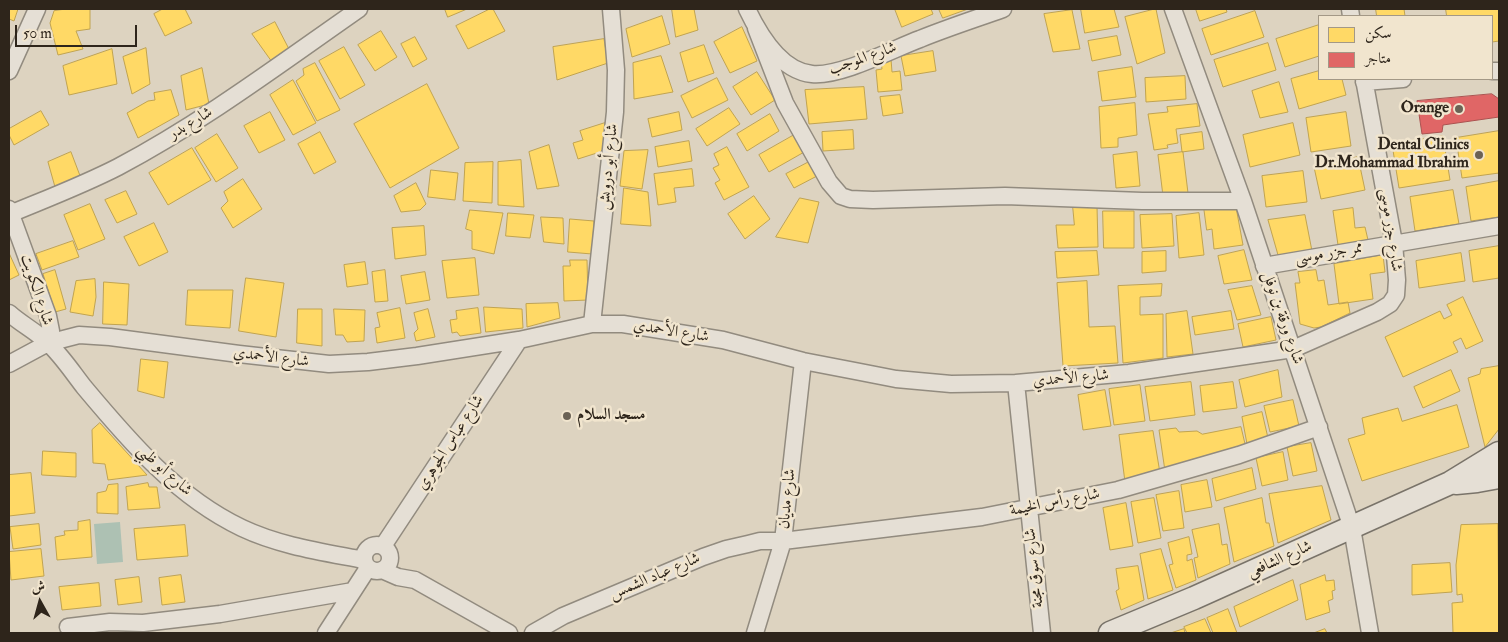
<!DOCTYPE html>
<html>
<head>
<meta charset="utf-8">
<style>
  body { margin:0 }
  #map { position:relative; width:1508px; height:642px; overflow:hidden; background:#ddd3c0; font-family:"IM FELL Double Pica",Amiri,serif }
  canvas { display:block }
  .frame { position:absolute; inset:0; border:10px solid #2e251b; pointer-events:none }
  .legend { position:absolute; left:1318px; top:15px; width:175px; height:65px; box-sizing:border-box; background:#f1e5ce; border:1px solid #a39886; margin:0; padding:6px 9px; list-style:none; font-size:15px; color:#2e251b }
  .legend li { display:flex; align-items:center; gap:10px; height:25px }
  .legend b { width:25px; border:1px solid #a39886 }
  .north { position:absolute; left:15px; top:577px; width:50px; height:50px; -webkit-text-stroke:4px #f1e5ce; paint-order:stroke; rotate:353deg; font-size:14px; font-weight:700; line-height:20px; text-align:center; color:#2e251b }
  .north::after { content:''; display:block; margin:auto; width:18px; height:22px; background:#2e251b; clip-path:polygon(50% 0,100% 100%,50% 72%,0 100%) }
  .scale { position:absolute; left:15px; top:25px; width:122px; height:22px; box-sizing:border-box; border:2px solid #2e251b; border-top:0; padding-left:6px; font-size:15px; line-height:18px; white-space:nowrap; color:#2e251b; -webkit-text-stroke:4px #f1e5ce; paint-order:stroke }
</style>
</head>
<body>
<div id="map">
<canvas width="1508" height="642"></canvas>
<div class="frame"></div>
<ul class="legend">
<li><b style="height:14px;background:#ffd966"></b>سكن</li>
<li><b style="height:14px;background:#e06666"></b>متاجر</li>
</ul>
<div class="north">ش</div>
<div class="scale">50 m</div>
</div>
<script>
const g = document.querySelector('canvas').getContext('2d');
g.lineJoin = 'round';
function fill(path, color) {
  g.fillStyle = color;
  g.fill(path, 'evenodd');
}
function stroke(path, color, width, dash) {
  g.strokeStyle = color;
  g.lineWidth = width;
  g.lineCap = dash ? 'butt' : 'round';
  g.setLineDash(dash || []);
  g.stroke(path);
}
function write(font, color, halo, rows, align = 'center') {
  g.font = font + ' "IM FELL Double Pica",Amiri,serif';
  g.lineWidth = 5;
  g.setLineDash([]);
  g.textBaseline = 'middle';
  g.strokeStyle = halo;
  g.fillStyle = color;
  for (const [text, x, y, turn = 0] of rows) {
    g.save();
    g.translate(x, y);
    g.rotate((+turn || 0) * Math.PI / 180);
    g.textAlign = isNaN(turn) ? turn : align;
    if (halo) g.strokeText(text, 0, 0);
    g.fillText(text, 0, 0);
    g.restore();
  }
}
fill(new Path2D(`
  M120,522l3,40 -26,2 -3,-40z`), '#adc1b3');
const homes = new Path2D(`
  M9,9h9l-4,12 -5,-2z
  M66,9h24v20l-14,2 7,18 -25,6 -8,-32 4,-12z
  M163,9h22l7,14 -27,13 -11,-22z
  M445,9h22l-19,8z
  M490,9h3l12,22 -37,18 -12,-23z
  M672,9h22l4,21 -22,7z
  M895,9h36l2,5 -31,13z
  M939,9h29l-25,9z
  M1081,9h33l5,18 -34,6z
  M1156,9l9,44 -28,11 -12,-47z
  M1196,9h30l1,3 -27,9z
  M1376,9h28l1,7h-28z
  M1446,9h53v32l-7,1v-26h-45z
  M1072,10l8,39 -27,3 -9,-38z
  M1255,11l9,26 -53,18 -9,-26z
  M662,16l8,28 -38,13 -6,-28z
  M275,22l15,29 -18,11 -20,-28z
  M1319,25v31l-34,11 -9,-28z
  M742,27l15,34 -27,12 -16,-31z
  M381,31l16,26 -22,14 -17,-26z
  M1117,36l4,19 -29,6 -4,-20z
  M415,37l12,22 -14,8 -12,-23z
  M604,39l4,24 -51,17 -4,-33z
  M1268,43l8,27 -53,17 -9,-27z
  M704,45l10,28 -26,9 -8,-29z
  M344,47l21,38 -25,14 -21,-38z
  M146,48l4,36 -18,10 -9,-37z
  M112,49l5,35 -48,11 -6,-29z
  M933,51l3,20 -31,5 -4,-20z
  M661,56l12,36 -39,7 -1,-36z
  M891,59l1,13 8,-1 2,19 -24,2 -2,-22 6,-1 -1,-9z
  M315,63l25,47 -23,11 -21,-40 8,-6 -1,-6z
  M1132,67l4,30 -34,4 -4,-29z
  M202,68l7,36 -23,6 -5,-34z
  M1319,71v8h23l4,16 -47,14 -8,-30z
  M757,72l18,28 -24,15 -18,-28z
  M1185,76l1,23 -40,3 -1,-24z
  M717,78l11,22 -36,18 -11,-22z
  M293,80l23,43 -23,12 -23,-40z
  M1279,82l9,30 -28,6 -8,-27z
  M427,84l32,64 -69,40 -36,-64z
  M864,87l3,32 -58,5 -4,-34z
  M171,90l8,25 -41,23 -11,-25 21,-12 7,-1 -1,-7z
  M900,95l3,18 -20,3 -3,-19z
  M1135,103l2,32 -19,3v9l-17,1 -2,-41z
  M1197,104l3,22 -24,3 2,14 -11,2 1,3 -14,2 -6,-36 20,-2 -1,-5z
  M729,108l11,16 -33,22 -11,-17z
  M41,111l8,14 -35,20 -5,-10v-6z
  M270,112l15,28 -26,13 -15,-27z
  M679,112l3,18 -30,7 -4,-18z
  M1346,112l5,34 -40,6 -5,-34z
  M770,114l9,17 -32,20 -10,-17z
  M605,123l3,9 -2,14 -6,6 -22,7 -5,-16 10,-3 -3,-9z
  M1293,123l7,32 -50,12 -7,-32z
  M853,130l1,19 -31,2 -1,-19z
  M1499,131v42l-37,5 -6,-40z
  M320,132l16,30 -22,12 -16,-30z
  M1202,132l2,17 -22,3 -2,-17z
  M217,134l21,34 -22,14 -21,-34z
  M796,134l10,17 -37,21 -10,-17z
  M1443,136l7,44 -51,8 -7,-44z
  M689,141l3,20 -34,6 -3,-20z
  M549,145l10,41 -22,3 -8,-37z
  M727,147l22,40 -25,13 -9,-17 5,-3 -7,-12 6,-3 -5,-11z
  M192,148l19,32 -43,25 -19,-32z
  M648,150l-6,39 -22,-3 4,-35z
  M71,152l11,29 -27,6 -7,-25z
  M1137,152l3,34 -24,2 -3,-33z
  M1183,152l5,41 -25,3 -5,-41z
  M1358,157l7,33 -44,9 -7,-32z
  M521,160l3,47 -26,-2v-43z
  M493,162l-1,41 -29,-2 2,-38z
  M809,162l8,14 -23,12 -8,-14z
  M692,169l2,17 -20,2 2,14 -18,3 -4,-31z
  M431,170l27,3 -3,27 -27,-3z
  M1303,171l4,31 -41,5 -4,-31z
  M243,179l19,30 -29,19 -12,-20 7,-7 -4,-9z
  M1499,181v36l-28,4 -5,-34z
  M416,183l10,21 -6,6 -19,2 -7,-16z
  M624,188l24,4 3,34 -30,-2z
  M1453,190l6,34 -44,7 -5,-34z
  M126,191l11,23 -20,9 -12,-23z
  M754,196l16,23 -25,20 -17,-25z
  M800,198l19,4 -11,41 -32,-6z
  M90,204l15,35 -27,11 -14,-35z
  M1073,206h24l1,41 -40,1 -2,-23h18z
  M1204,207h32l7,38 -29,4 -2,-20 -5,1z
  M1353,208l2,20 10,-1 3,13 -30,5 -5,-34z
  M470,210l33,3 -9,41 -22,-5v-18l-6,-2z
  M1103,211h31v37h-30z
  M508,213l26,2 -4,23 -24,-2z
  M1199,213l5,42 -25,3 -3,-42z
  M1172,214l2,32 -32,2 -2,-33z
  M1305,215l7,36 -34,4 -10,-35z
  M541,217l22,1 1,26 -20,-2z
  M570,219l24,2 -2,33 -24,-2z
  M154,223l14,29 -29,14 -15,-29z
  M424,226l2,29 -31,4 -3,-31z
  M73,241l6,16 -37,13 -6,-16z
  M1499,246v32l-26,4 -4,-31z
  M1244,250l8,30 -28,4 -6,-28z
  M1097,251l2,24 -42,3 -2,-26z
  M1166,251v20l-24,2v-21z
  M9,253l10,22 -10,5z
  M1461,253l4,28 -46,7 -3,-27z
  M1383,255l2,17 -15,2 3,25 -34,5 -5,-40z
  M475,258l4,37 -32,3 -5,-37z
  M570,260h17l1,40 -24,1 -1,-35h7z
  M365,262l3,22 -21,3 -3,-22z
  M55,270l11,39 -11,3 -12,-38z
  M385,270l3,31 -13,1 -3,-30z
  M1316,270l2,11 6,-1 4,25 20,-3 2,11 -29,14 -7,1 -14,-4 -5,-41h5l-2,-11z
  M425,272l5,28 -24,4 -5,-28z
  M246,278l38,5 -8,54 -37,-6z
  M95,279l1,18 -3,19 -23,-4 6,-31z
  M1087,281l2,46 26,-1 3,37 -55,3 -6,-83z
  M104,282l25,2 -2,41 -24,-1z
  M1162,284l-1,12 -21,1v18l23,-1v44l-40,5 -5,-77z
  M1252,286l9,29 -24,5 -9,-30z
  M188,290h45l-3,38 -44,-3z
  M1463,297l20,44 -17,8 -5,-11 -8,4 5,10 -55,25 -18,-40 55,-26 4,8 8,-4 -5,-10z
  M558,303l2,15 -33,9 -1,-23z
  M484,307l38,2 1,19 -37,4z
  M400,308l5,30 -28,5 -2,-15 5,-1 -3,-14z
  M478,308l3,25 -21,3 -3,-4 -5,1 -2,-13 7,-1 -1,-8z
  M298,309h24v37l-25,-3z
  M334,309l31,1 -1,31 -17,1 -4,-7h-7z
  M428,309l7,28 -19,4 -2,-8 4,-4 -4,-16z
  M1187,311l6,43 -26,3 -1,-43z
  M1231,311l3,18 -39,6 -3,-18z
  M1271,317l5,23 -33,7 -5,-23z
  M141,359l27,3 -4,36 -26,-7z
  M1499,366v63l-14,18 -17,-69 12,-4 1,-5z
  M1278,370l4,27 -37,10 -6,-27z
  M1451,370l9,21 -37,17 -9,-21z
  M1191,382l4,33 -45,6 -5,-34z
  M1233,382l4,26 -34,4 -3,-26z
  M1140,385l5,36 -31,4 -5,-36z
  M1105,390l6,36 -28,4 -5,-35z
  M1293,400l6,26 -29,6 -6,-26z
  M1457,405l12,42 -107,34 -14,-42 17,-5 -3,-16 36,-10 4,13z
  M1262,412l6,26 -21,6 -5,-27z
  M100,423l47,52 -39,5 -3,-16 -12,-1 -1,-33z
  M1241,427l5,21 -81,23 -6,-41 17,-2 3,4 18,-1 5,3z
  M1153,431l7,42 -35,9 -6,-47z
  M1311,443l6,28 -24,5 -6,-29z
  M43,451l33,2v24l-34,-2z
  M1283,452l5,28 -26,6 -6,-28z
  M1252,468l4,21 -40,12 -4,-22z
  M31,473l4,40 -26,3v-41z
  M1207,480l5,27 -27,5 -4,-27z
  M148,483l1,4h8l3,21 -32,2 -2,-23z
  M118,484v30l-21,-1v-20l9,-2 2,-6z
  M1322,486l9,34 -53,23 -9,-49z
  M1179,491l5,37 -21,3 -7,-36z
  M1154,498l7,40 -23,5 -7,-41z
  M1262,498l4,25h3l5,23 -40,16 -10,-54z
  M1126,503l7,43 -23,4 -7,-42z
  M90,520l2,37 -35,3 -2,-23 10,-2 -1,-4 14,-1v-8z
  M39,524l2,21 -28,4 -3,-22z
  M1219,524l3,21 5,-1 3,20 -32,14 -4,-20 4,-1 -6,-27z
  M1498,524l1,109h-46l-1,-30 11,-1 -1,-8 -5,1 -1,-30 5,-40z
  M185,525l3,31 -51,4 -3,-31z
  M1189,537l3,17 -5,1v6l5,-2 4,21 -20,8 -7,-23 4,-1 -5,-21z
  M41,549l3,27 -33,4 -2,-28z
  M1161,549l12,41 -25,9 -8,-45z
  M1450,563l2,29 -40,3v-30z
  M1138,566l6,34 -23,10 -5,-19 3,-2 -3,-20z
  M181,575l4,27 -23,3 -3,-27z
  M1325,575l1,6 8,-1 1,10 -3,1 1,8 -5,2 2,11 -24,8 -6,-35z
  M139,577l3,25 -24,3 -3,-25z
  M1293,580l5,20 -58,27 -6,-20z
  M99,583l2,23 -39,4 -3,-23z
  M1228,609l9,24h-24l-6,-15z
  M1205,619l6,14h-24l-3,-6z
  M1184,629l1,4h-14z
  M1325,629l2,4h-13z`);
fill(homes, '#ffd966');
stroke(homes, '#c0a350', 1);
const shops = new Path2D(`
  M1492,94l7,5v18l-56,8 -1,7 -20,2 -5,-33z`);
fill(shops, '#e06666');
stroke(shops, '#ab5250', 1);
const street = new Path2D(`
  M747,9c12,25 33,62 65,65 28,3 81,-25 108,-35 27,-11 55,-20 83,-30
  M1173,9l70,192 109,327 18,105
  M1350,9l1,7
  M756,28l29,75 44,79 12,14 9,3 23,1 132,-4 137,5h101
  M9,71l28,-62
  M1492,71h7
  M1364,82l39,-3
  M9,209l39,107 3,15 -3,12
  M10,214c36,-15 73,-29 108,-47 85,-45 162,-103 241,-158
  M1264,266l235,-40
  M9,313c12,11 28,19 39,30 14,13 25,30 36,44 46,55 93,110 158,141 38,18 81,24 122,32
  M592,324l23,-212 1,-42 -5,-61
  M9,364l39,-21 31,-8 31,2 129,17 90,10 39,-2 49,-6 102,-16 73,-16h31l100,16 80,21 52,10 41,8 55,5 65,-1 113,-10 164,-24 84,-37 13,-8 6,-9 1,-15 -3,-37 -30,-164
  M1016,383l26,250
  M364 558a13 13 0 1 1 26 0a13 13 0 1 1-26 0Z
  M383,546l136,-206
  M382,570l16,7 17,3 94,53
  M68,627l42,-5 33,1 77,-9 133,-23
  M326,633l42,-65
  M533,633l30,-17 140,-59 23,-8 22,-5 12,-3h23l199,-24 136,-27 121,-35 80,-28
  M755,633l28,-92 20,-180`);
const secondary = new Path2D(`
  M1456,483l21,-2 22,-4
  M1110,633l84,-35 256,-115 49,-30`);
stroke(street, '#928b7f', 19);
stroke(secondary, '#797369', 25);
stroke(street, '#e5dfd5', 16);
stroke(secondary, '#e5dfd5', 22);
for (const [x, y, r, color] of [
  [1459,109,5,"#6b6255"],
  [1479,155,5,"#6b6255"],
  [567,416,5,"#6b6255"]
]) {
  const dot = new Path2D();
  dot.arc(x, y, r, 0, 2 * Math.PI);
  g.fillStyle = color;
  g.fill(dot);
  stroke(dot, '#f1e5ce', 2);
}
write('16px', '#2e251b', '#f1e5ce', [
  ["شارع الموجب",863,59,-19],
  ["شارع بدر",191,124,-31],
  ["شارع أبو درويش",609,167,-84],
  ["شارع جزر موسى",1390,230,82],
  ["ممر جزر موسى",1329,254,-10],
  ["شارع الكويت",36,290,72],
  ["شارع ورقة بن نوفل",1282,318,71],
  ["شارع الأحمدي",671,332,9],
  ["شارع الأحمدي",271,358,7],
  ["شارع الأحمدي",1071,379,-5],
  ["شارع عباس الجوهري",451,443,-57],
  ["شارع أبو ظبي",164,471,42],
  ["شارع مديان",788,499,-84],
  ["شارع رأس الخيمة",1055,503,-11],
  ["شارع الشافعي",1280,560,-24],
  ["شارع سوق مجنة",1035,568,-96],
  ["شارع عباد الشمس",655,577,-23]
]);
write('bold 16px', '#2e251b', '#f1e5ce', [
  ["Orange",1449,109],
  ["Dental Clinics",1469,146],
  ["Dr.Mohammad Ibrahim",1469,164],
  ["مسجد السلام",577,416,"left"]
], 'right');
</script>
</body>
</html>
